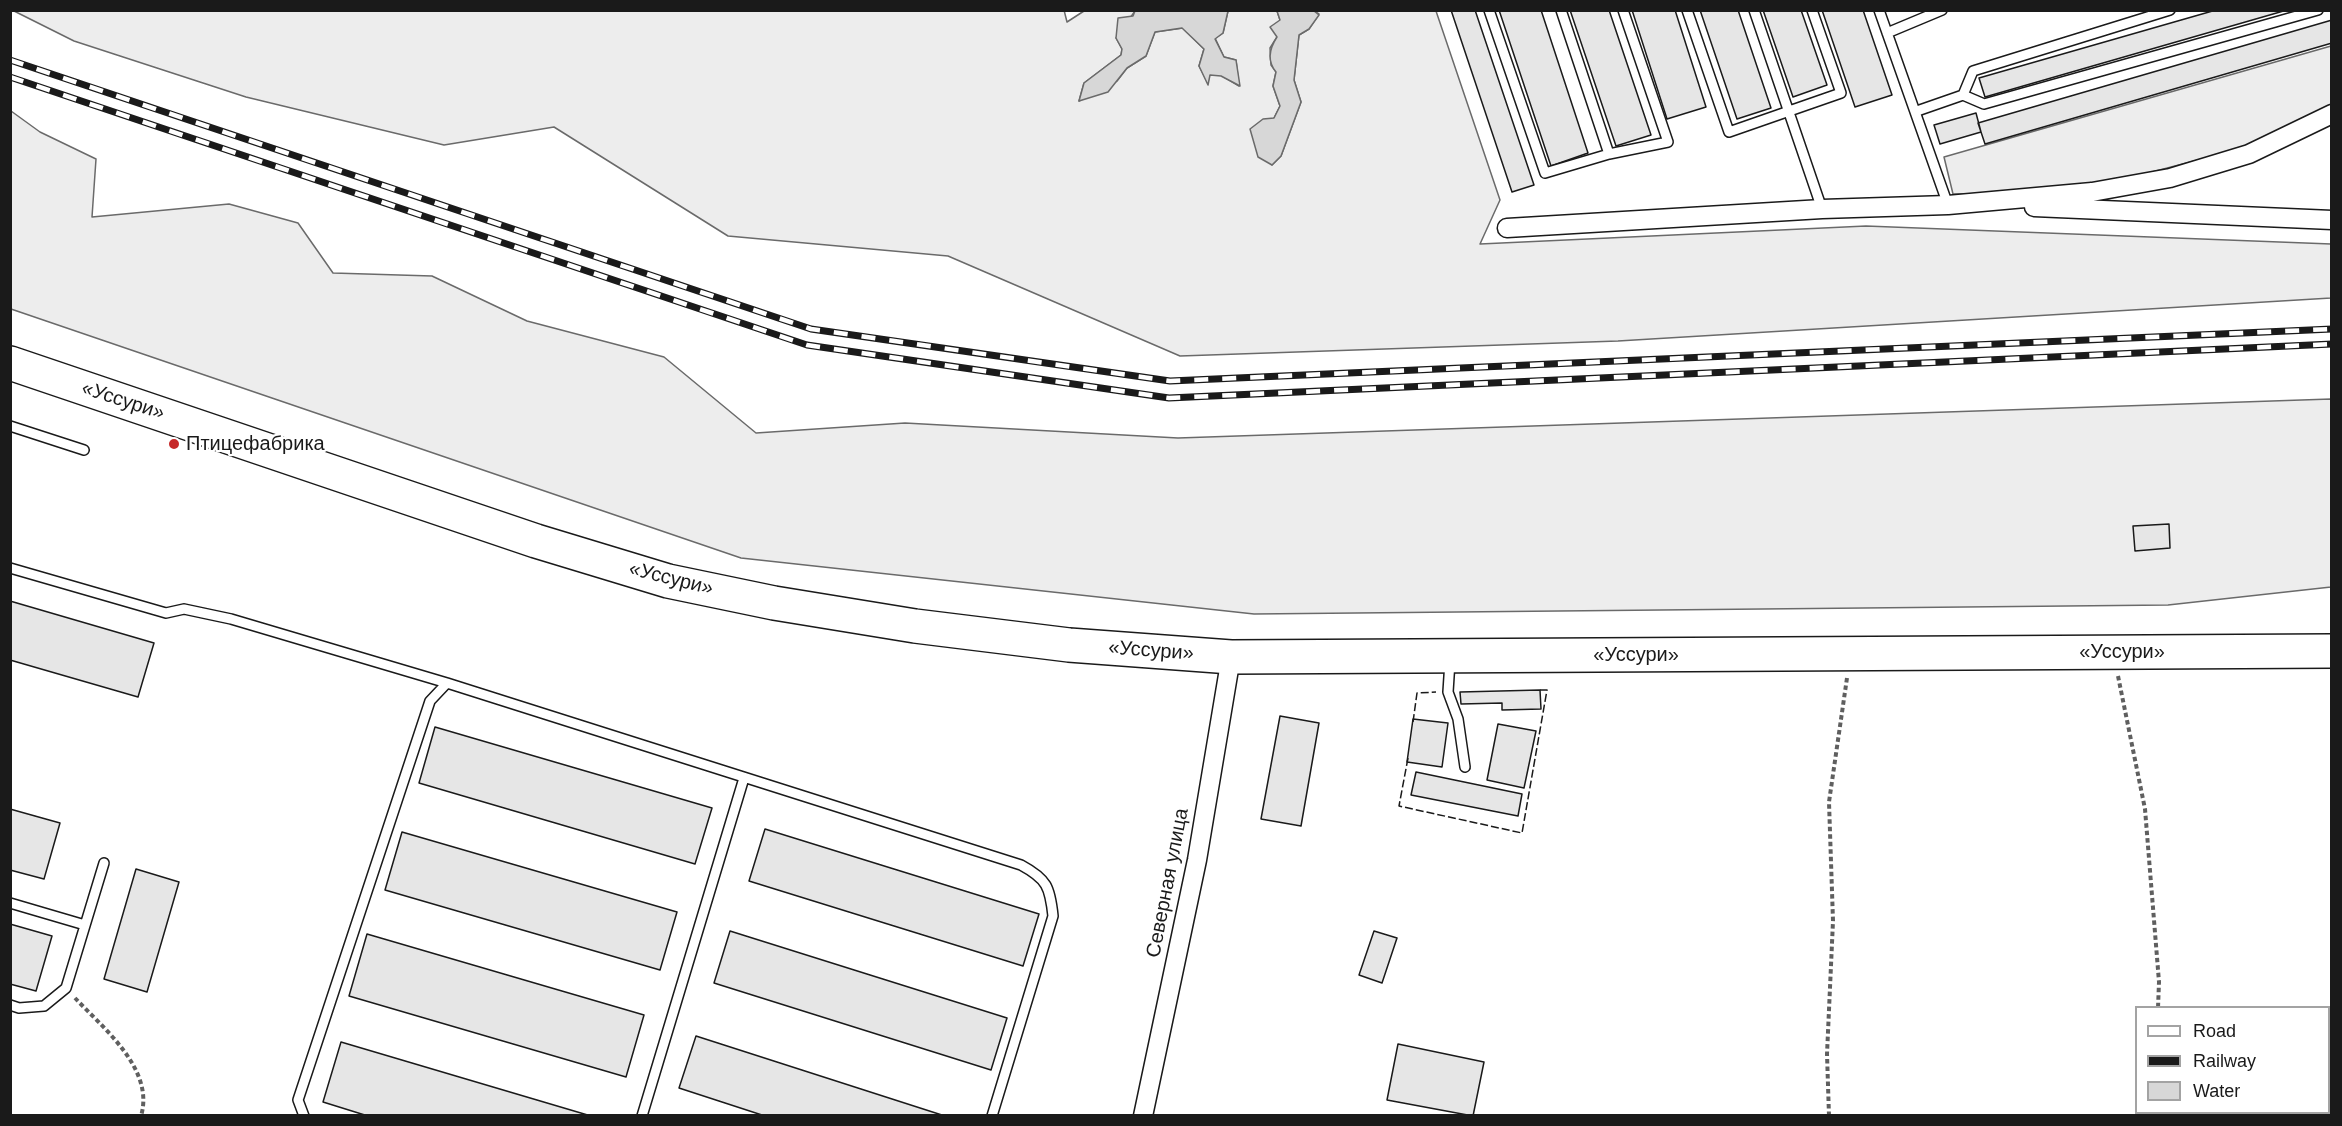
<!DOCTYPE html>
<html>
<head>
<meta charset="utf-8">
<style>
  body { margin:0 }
  #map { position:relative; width:2342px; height:1126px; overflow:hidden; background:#fff; font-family:Helvetica,sans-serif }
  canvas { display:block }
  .frame { position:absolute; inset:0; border:12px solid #1a1a1a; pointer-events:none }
  .legend { position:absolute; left:2135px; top:1006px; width:195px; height:108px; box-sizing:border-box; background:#fff; border:2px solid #a3a3a3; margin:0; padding:8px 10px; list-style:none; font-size:18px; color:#1a1a1a }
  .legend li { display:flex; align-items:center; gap:12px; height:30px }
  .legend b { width:30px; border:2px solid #a3a3a3 }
</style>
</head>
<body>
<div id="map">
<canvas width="2342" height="1126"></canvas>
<div class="frame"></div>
<ul class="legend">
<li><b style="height:8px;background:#fff"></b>Road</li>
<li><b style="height:8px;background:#1a1a1a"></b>Railway</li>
<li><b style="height:16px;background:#d7d7d7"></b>Water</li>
</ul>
</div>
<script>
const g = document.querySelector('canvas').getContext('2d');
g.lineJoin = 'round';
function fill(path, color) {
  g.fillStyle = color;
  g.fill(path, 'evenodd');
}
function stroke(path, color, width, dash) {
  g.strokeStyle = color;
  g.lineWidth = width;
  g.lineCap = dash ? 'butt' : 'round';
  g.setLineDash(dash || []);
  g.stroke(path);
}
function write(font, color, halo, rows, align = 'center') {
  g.font = font + ' Helvetica,sans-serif';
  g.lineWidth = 4.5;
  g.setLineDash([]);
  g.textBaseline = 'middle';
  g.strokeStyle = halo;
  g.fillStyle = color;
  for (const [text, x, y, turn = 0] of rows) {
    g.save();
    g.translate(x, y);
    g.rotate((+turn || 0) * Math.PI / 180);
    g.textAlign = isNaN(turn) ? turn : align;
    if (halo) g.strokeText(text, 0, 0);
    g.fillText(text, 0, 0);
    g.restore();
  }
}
const built = new Path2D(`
  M1064,10l3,12 17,-11h51l-19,27 6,11 -1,6 -37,28 -5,18 38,-20 10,-13 19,-12 9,-24 28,-4 21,21 -5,17 9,17 1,-8h12l18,11 -3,-26 -12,-3 -9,-19 8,-5 5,-22h49l3,9 -3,17 -7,11 1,17 5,7 -3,14 7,20 -6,12 -2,47 9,-9 20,-54 -7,-22 5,-45 10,-6 10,-15 -5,-3h122l64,189 -20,44 386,-18 465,18v54l-713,43 -438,15 -232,-100 -220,-20 -174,-109 -110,18 -198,-48 -172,-56 -60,-30z
  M2331,46v62l-83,39 -123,32 -106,15h-66l-9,-37z
  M11,111l29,21 56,27 -4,58 137,-13 69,19 35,50 99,3 95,45 137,36 92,76 149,-10 273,15 1153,-39v188l-163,18 -914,9 -513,-56 -730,-249z`);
fill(built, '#ededed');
stroke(built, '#6a6a6a', 1.5);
const water = new Path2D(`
  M1135,11h93l-5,22 -8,6 9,18 12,3 4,26 -19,-10 -11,-1 -2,10 -9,-19 5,-17 -22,-21 -27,4 -9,24 -19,12 -19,24 -29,9 5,-18 37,-28 1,-6 -6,-11 2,-20 15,-2z
  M1277,11h37l5,4 -10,14 -10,6 -5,45 7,22 -20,54 -9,9 -14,-8 -8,-28 13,-10 11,-1 6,-12 -7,-20 3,-14c-9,-11 -7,-23 1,-35l-7,-10 10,-7z`);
fill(water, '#d7d7d7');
stroke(water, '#6a6a6a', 1.5);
const building = new Path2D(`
  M1451,10h24l59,175 -22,7z
  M1499,10h42l47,143 -37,13z
  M1570,10h39l42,125 -35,11z
  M1632,10h43l31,97 -39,12z
  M1700,10h38l33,98 -34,11z
  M1763,10h38l26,75 -34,12z
  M1822,10h41l29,85 -37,12z
  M2216,10h71l-302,87 -6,-19z
  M2332,20v23l-347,101 -7,-21z
  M1976,113l5,19 -41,12 -6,-19z
  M2169,524l1,24 -35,3 -2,-25z
  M10,601l144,42 -16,54 -128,-37z
  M1540,690l1,19 -39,1v-7l-41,1 -1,-12z
  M1280,716l39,7 -18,103 -40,-7z
  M1413,719l35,4 -6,44 -35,-5z
  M1498,724l38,7 -12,57 -37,-8z
  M435,727l277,81 -17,56 -276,-81z
  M1416,772l106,22 -4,22 -107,-21z
  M10,809l50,14 -16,56 -34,-9z
  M765,829l274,85 -16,52 -274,-85z
  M402,832l275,80 -17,58 -275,-80z
  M136,869l43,13 -32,110 -43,-13z
  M10,924l42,12 -16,55 -26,-7z
  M730,931l277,87 -16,52 -277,-87z
  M1374,931l23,7 -15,45 -23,-8z
  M367,934l277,81 -18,62 -277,-81z
  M696,1036l249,80h-180l-86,-28z
  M341,1042l250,74h-223l-45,-14z
  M1398,1044l86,18 -11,54 -86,-16z`);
fill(building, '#e6e6e6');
stroke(building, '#1a1a1a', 1.5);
const lane = new Path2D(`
  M1489,10l56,163 64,-19 59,-12 -45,-132
  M1561,10l48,144
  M1687,10l42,122 112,-39 -29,-83
  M1754,10l68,199
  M1879,10l69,195
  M1887,33l55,-23
  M1963,95l10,-24 197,-61
  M1917,111l46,-16 21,9 334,-94
  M10,426l74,24
  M10,568l156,45 18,-4 47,10 216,64
  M1450,661l-2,31 10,27 7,48
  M10,903l75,22
  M10,1005l9,3 25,-2 22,-18 38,-125
  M304,1116l-6,-16 132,-399 17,-18 574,182c26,14 29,22 32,51l-61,200
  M642,1116l102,-338`);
const street = new Path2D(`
  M2034,207l298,13
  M1507,228l315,-19 126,-4 144,-13 78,-14 79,-24 83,-40
  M1143,1116l54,-256 34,-203`);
const highway = new Path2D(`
  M10,363l526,178 132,40 106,22 141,23 154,19 162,12 1101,-6`);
stroke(lane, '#1a1a1a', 12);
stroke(street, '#1a1a1a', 21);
stroke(highway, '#1a1a1a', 36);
stroke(new Path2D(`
  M2118,676l27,133 14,173 -1,26
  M75,998c28,30 80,71 66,118
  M2156,1112v4
  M1829,1116l-2,-62 6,-133 -4,-119 18,-124`), '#5f5f5f', 4, [4.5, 3]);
stroke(lane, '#fff', 9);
stroke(street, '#fff', 18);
stroke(highway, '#fff', 33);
const rail = new Path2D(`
  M10,60l801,269 359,52 1162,-52
  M10,77l797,268 362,53 1163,-54`);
stroke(rail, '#1a1a1a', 7);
stroke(rail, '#fff', 4.5, [14]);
stroke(new Path2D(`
  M1413,722l4,-29 19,-1
  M1408,758l-9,48 123,27 25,-143h-7`), '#1a1a1a', 1.5, [8, 3]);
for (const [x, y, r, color] of [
  [174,444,6,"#c62828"]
]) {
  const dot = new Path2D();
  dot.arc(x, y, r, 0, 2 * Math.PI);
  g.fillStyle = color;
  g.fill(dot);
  stroke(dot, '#fff', 2);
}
write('20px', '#1a1a1a', '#fff', [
  ["«Уссури»",123,401,18],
  ["«Уссури»",671,579,14],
  ["«Уссури»",1151,651,4],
  ["«Уссури»",2122,652],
  ["«Уссури»",1636,655],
  ["Северная улица",1168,883,-79]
]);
write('20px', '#1a1a1a', '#fff', [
  ["Птицефабрика",186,444]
], 'left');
</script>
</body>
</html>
